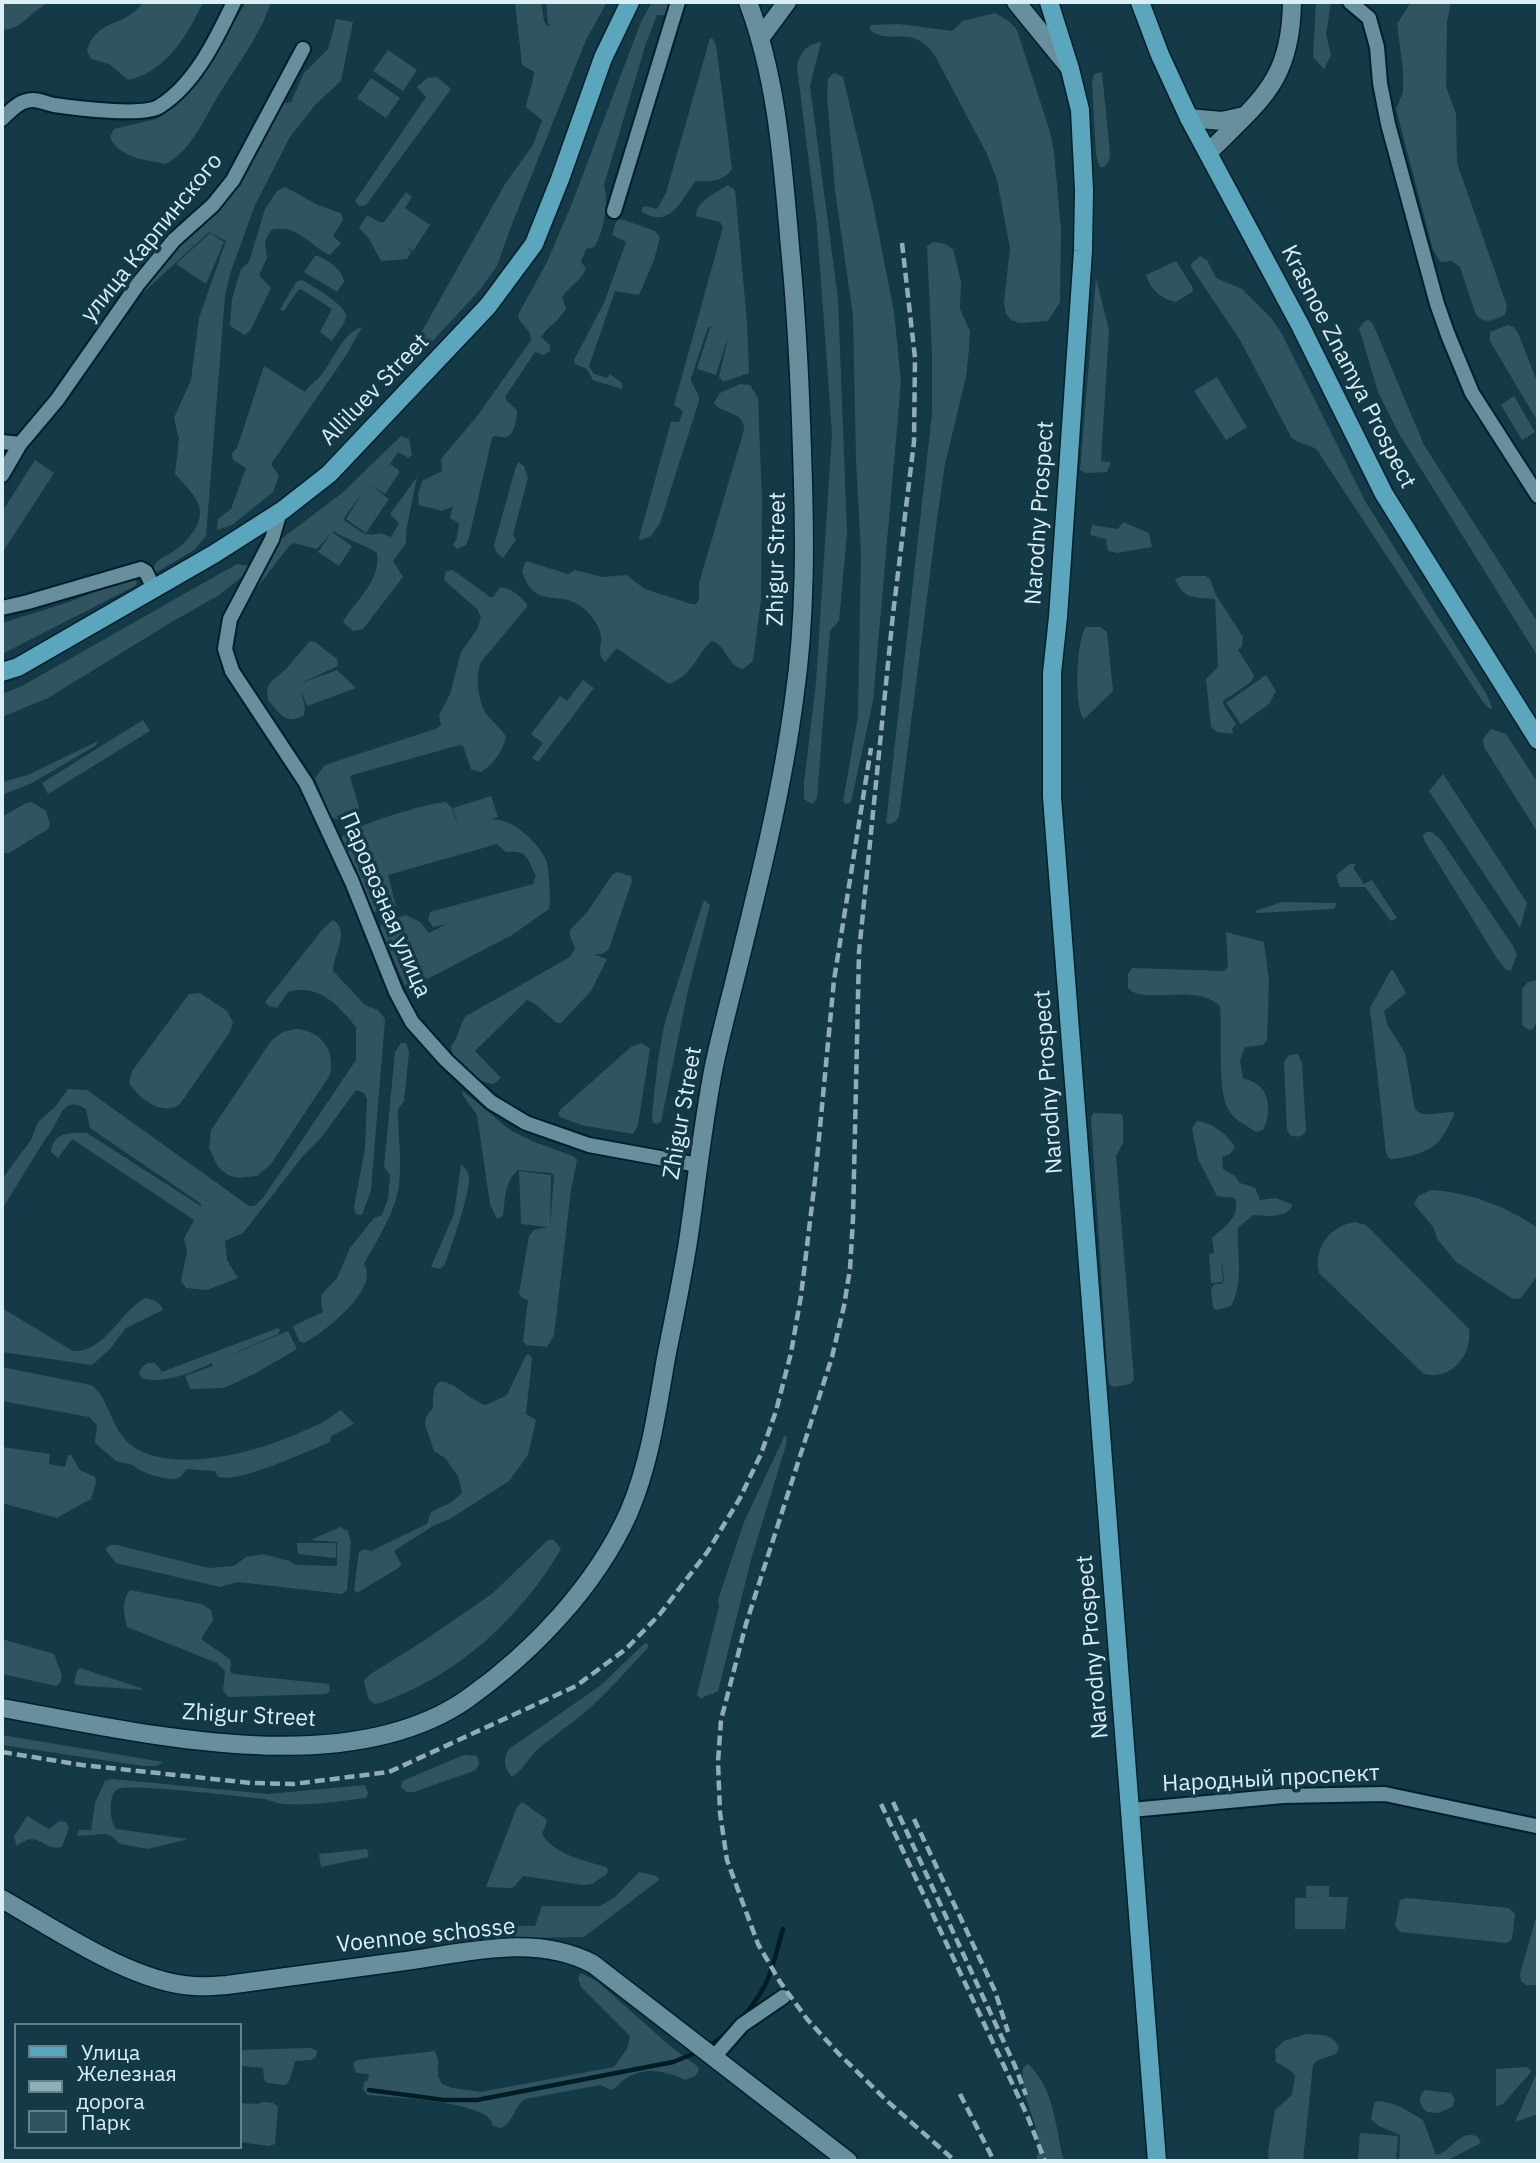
<!DOCTYPE html>
<html>
<head>
<meta charset="utf-8">
<style>
  body { margin:0 }
  #map { position:relative; width:1540px; height:2163px; overflow:hidden; background:#143a47; font-family:"IBM Plex Sans",sans-serif }
  canvas { display:block }
  .frame { position:absolute; inset:0; border:4px solid #daeef6; pointer-events:none }
  .legend { position:absolute; left:14px; top:2023px; width:228px; height:126px; box-sizing:border-box; background:#143a47; border:2px solid #63828d; margin:0; padding:9px 12px; list-style:none; font-size:21px; color:#daeef6 }
  .legend li { display:flex; align-items:center; gap:14px; height:35px }
  .legend b { width:35px; border:2px solid #63828d }
</style>
</head>
<body>
<div id="map">
<canvas width="1540" height="2163"></canvas>
<div class="frame"></div>
<ul class="legend">
<li><b style="height:9px;background:#5ba5bd"></b>Улица</li>
<li><b style="height:9px;background:#93adb7"></b>Железная дорога</li>
<li><b style="height:19px;background:#315461"></b>Парк</li>
</ul>
</div>
<script>
const g = document.querySelector('canvas').getContext('2d');
g.lineJoin = 'round';
function fill(path, color) {
  g.fillStyle = color;
  g.fill(path, 'evenodd');
}
function stroke(path, color, width, dash) {
  g.strokeStyle = color;
  g.lineWidth = width;
  g.lineCap = dash ? 'butt' : 'round';
  g.setLineDash(dash || []);
  g.stroke(path);
}
function write(font, color, halo, rows, align = 'center') {
  g.font = font + ' "IBM Plex Sans",sans-serif';
  g.lineWidth = 7;
  g.setLineDash([]);
  g.textBaseline = 'middle';
  g.strokeStyle = halo;
  g.fillStyle = color;
  for (const [text, x, y, turn = 0] of rows) {
    g.save();
    g.translate(x, y);
    g.rotate((+turn || 0) * Math.PI / 180);
    g.textAlign = isNaN(turn) ? turn : align;
    if (halo) g.strokeText(text, 0, 0);
    g.fillText(text, 0, 0);
    g.restore();
  }
}
fill(new Path2D(`
  M2,2h48c-18,7 -27,28 -48,28z
  M143,2h60c-15,33 -37,70 -75,78l-19,-16 -18,-5 -4,-8c9,-34 40,-23 56,-49z
  M246,2h25c-11,34 -34,63 -53,94 -14,23 -27,55 -52,68 -20,-4 -47,-6 -56,-27l4,-8 42,-10 8,-5 41,-43z
  M515,2h26l3,19 3,5 4,-1 -3,-1 -2,-22h61l-21,38 -76,189 -13,37 -18,25 -65,70 -3,-4 10,-24 84,-149 28,-39 9,-25 -16,-13c2,-13 7,-22 8,-35l-12,-7z
  M652,2h21l-7,13h-9l-11,28 -42,142c5,17 0,47 -10,62l-8,2 -5,13 5,6c-5,14 -16,17 -24,29l4,11c-6,13 -17,17 -25,29l9,8v6l-7,4 -8,-3 -30,45 2,4 10,9c0,7 -2,24 -10,27 -4,1 -9,-1 -13,-1l-2,2 -23,100 -3,7 -9,4 -4,-4 4,-7 2,-15 -9,-5 3,-12 -11,5 -23,-6 -1,-10 4,-14 20,-10 -1,-12 37,-44 53,-75 -1,-7 -12,-15 1,-5 28,-51 24,-56 70,-184z
  M1316,2h15l-5,32 5,21 -7,14 -11,-12z
  M1411,2h40l-4,20 -1,65 10,27 1,49 50,143 -2,9c-12,5 -19,10 -29,0l-16,-48 -8,-6 -11,1 -8,-12 -37,-141 7,-17v-21l-6,-47z
  M995,13l14,8 8,9 33,102 4,20 7,78 -1,72 -12,19 -28,2 -9,-3 -5,-6 -2,-11 6,-55 -13,-68 -10,-26 -52,-98c-22,-34 -47,-9 -66,-27l2,-4 28,-1 53,7 11,-10z
  M336,19l17,3 -12,59 -25,23 -26,33 -35,68 -25,69 -5,22 -19,240 -12,14 -37,22 -4,-3c3,-9 12,-13 21,-18 6,-4 11,-9 16,-15 22,-26 4,-41 -15,-62l4,-35 -5,-21 17,-38 8,-62 27,-77 -17,-9 -77,71 37,-48 69,-71 42,-80 11,-2 13,-29 24,-24z
  M710,38l3,1 3,6 16,124c-7,11 -23,14 -36,12 -16,19 -24,48 -54,31v-4l3,-2 12,3 9,-16z
  M821,42l-11,44 28,213 9,234 -8,88 -9,10 -13,167 -5,6 -8,-5v-16l12,-100 16,-250 -15,-207 -20,-159c3,-15 9,-22 24,-25z
  M388,50l29,20 -14,21 -30,-20z
  M1102,72l8,81 -1,8 -5,6h-4l-4,-12 -4,-73 2,-8z
  M834,73l9,4 30,127 21,108 7,70 -28,319 -22,101 -5,2 -3,-3 15,-85 3,-163 -5,-93 -3,-144 -18,-126 -8,-93 1,-18z
  M437,77l14,12 -85,116 -7,1 -4,-5 71,-104 -9,-10 10,-9z
  M371,78l29,20 -14,20 -29,-20z
  M728,185l7,5 12,132 2,51 -26,9 -4,-5 10,-43 -13,41 -19,-6 13,-41h3l-5,-1 -17,51c0,9 9,13 8,23l-39,122 -9,13 -10,4 -2,-2 32,-116h8l4,-11 -9,-6 49,-178 -3,-5 -24,-6c0,-15 20,-23 32,-31z
  M285,187l33,18 23,8 2,7 -10,16 8,7 -11,12c-20,-9 -33,-32 -59,-25l-6,11 2,17 -8,17 12,13 -21,43 -5,4 -15,-9 2,-27 9,-30 8,-7 16,-53 12,-18z
  M406,192l6,5 -7,11 25,17 -17,26 -6,-4 4,5 -4,7 -26,2 -13,-24 -9,-9 8,-13 12,7h5z
  M621,219l34,12 5,7 -6,22 -15,35 -24,-4 -26,75 5,8 13,4 3,-4 12,9v6l-29,-9 -6,-11 -12,-5 -1,-4 30,-57 22,-61 -14,-7 4,-13z
  M210,233l14,9 -18,42 -30,-20z
  M934,242l11,2 8,5 8,33 -1,27 10,22 -1,17 -3,29 -21,87 -8,55 -38,297 -3,5 -6,3 -4,-1 46,-409v-61l-5,-107z
  M315,256h3c11,5 25,14 26,26l-7,10 -33,-20z
  M1200,256l7,4 9,18 26,11 30,30 10,15 83,167 122,194 5,13 -2,1 -7,-7 -166,-252c-9,-7 -18,-5 -26,-13l-51,-97 -49,-73v-3z
  M1176,261l17,27 -1,4 -16,10c-15,-3 -25,-12 -30,-27z
  M1096,278l13,52 -8,131 10,1 -4,10 -21,1 -6,-3z
  M302,280c10,6 44,25 44,36 0,7 -10,18 -14,25l-12,-9 12,-23 -31,-20 -3,1 -14,21 -4,-1 16,-28z
  M1369,320l4,4 51,121 114,178v34l-140,-225 -20,-40 -19,-64 6,-7z
  M1508,325l6,2 4,6 20,51v38l-48,-81v-9z
  M362,327l-15,27 -76,110 8,12 -6,16 -41,33 -15,5 1,-11 13,-10 15,-41 -13,-8 -1,-7 5,-5 27,-82 41,26c4,-7 11,-10 16,-17 13,-15 21,-42 41,-48z
  M1217,377l30,50 -21,13 -32,-49z
  M740,384l10,1 8,13 4,100 -1,102 -8,61 -10,8c-16,-3 -16,-23 -31,-28 -16,13 -18,34 -43,43l-51,-35h-2l-11,13c-9,-9 -3,-16 -4,-26 -1,-9 -11,-23 -18,-28 -23,-20 -48,4 -61,-37l4,-10 42,13 7,-4 27,7 24,-2 19,14 46,15h5l3,-5v-16l45,-153c1,-19 -23,-16 -30,-27l6,-10z
  M1514,396l21,36 -13,8 -21,-35z
  M401,436l8,3 3,16 -3,3 -11,-6 -8,12 9,6v3l-14,21 -16,-10 20,15 -23,34 -20,-14 17,-27 -19,26v2c15,10 19,18 37,13l10,4 8,-14 -9,-9 27,-37 -11,55v11l-13,18 10,16 -40,52 -10,2 -10,-9c13,-23 38,-40 34,-69 -14,-9 -29,-13 -44,-22l-16,18 -23,-6 -5,3 -36,47 -1,-2 24,-48 66,-50z
  M35,460l19,13 -52,80v-41z
  M519,462l5,4 4,12 -15,56 3,6 -13,18 -7,-6 -2,-7 22,-79z
  M1123,522l26,11 3,14 -35,6 -9,-2 -2,-12 -16,-4 2,-10 26,4z
  M332,532l20,14 -13,20 -21,-14z
  M237,564l11,2v6l-29,23 -49,28 -122,75 -46,19v-23l20,-8z
  M453,570l37,27h3l7,-10c12,1 19,9 27,17v3l-46,55c-6,15 -3,41 7,54 6,8 14,13 18,21 -3,14 -13,28 -25,35l-10,-3 -8,-23 -3,-1 -108,30 -2,2 9,30 -1,5 -20,8 -7,-3 -16,-39 10,-13 113,-37 3,-3 -2,-10 11,-21 11,-42 17,-24 3,-11 -4,-8 -33,-29 2,-9z
  M1183,576h23l4,3 6,16 27,42 -1,9 -4,4 16,25 -3,7 -28,19v3l13,20 -4,5 1,5 -16,-2 -6,-5 -5,-48 12,-12 -3,-68c-21,-2 -31,1 -40,-20z
  M128,579h6l3,3 -2,4 -133,68v-31l64,-20z
  M1086,627h14l7,5 6,59 -29,28c-10,-11 -8,-80 2,-92z
  M310,641l5,1 22,17 1,7 -39,18 38,-14 19,18 -49,18 -6,-15 4,17 -1,7c-19,11 -24,-2 -36,-15l-1,-11 3,-6 17,-15z
  M1266,675l10,16 -7,13 -28,20 -15,-21z
  M583,680l11,8 -56,74 -6,-4 11,-15 -12,-9 29,-38 7,5z
  M143,720l7,11 -102,63 -6,-11z
  M1491,729l15,5 32,49v50l-54,-86 -1,-8z
  M98,741l-3,5 -63,37 -30,12v-13l26,-7z
  M1443,774l84,129 -7,25 -91,-137z
  M491,796l7,21 -8,3c20,-4 48,22 56,40 3,7 5,41 3,49l-37,26 -102,53 -5,-2 -25,-58 3,-6 23,-7 14,7 9,11 18,-9 -14,3 -5,-7 2,-8 103,-28 3,-8c-9,-18 -8,-26 -30,-24l-9,-8 -109,31 8,31 -8,4 -15,2 -31,-73 1,-4c19,-12 81,-31 103,-33l6,6 7,21 -6,-21z
  M32,802l14,9 4,13 -2,5 -39,24h-7v-36l24,-14z
  M1426,832h6l9,8 72,106 4,9 -6,15h-5l-10,-13 -72,-117 -1,-5z
  M1350,864h5l-1,5 10,15 8,-4 25,38 -6,3 -26,-34h-25l-4,-12z
  M617,872l14,4 1,5 -23,68 -7,5h-9l14,5 -16,32 -30,32h-4l-22,-19 -8,-4 -52,51 26,27 -8,6c-19,-3 -40,-17 -42,-38 9,-11 8,-21 15,-30l104,-59 5,-9 -5,-12v-6l18,-19 24,-36z
  M704,900l6,5 -22,85 -27,132 -5,2 -3,-1 -1,-9 6,-54 7,-38z
  M1282,902l54,1v2l-2,4 -77,4 -2,-2z
  M333,920c18,12 0,34 0,51l32,34 13,5 7,9 -14,171 -9,25 -6,-1 -2,-7 11,-59 2,-49 -3,-6 -8,-3 -35,48 -18,18 -60,77 -18,8 2,19 11,18 -31,12 -21,-2 -5,-7 6,-30 -3,-12 10,-19 -122,-81 -14,19 -7,-6c2,-20 19,-20 36,-19l115,74 -2,-4 -110,-75 -4,-19c-26,-15 -24,12 -40,29l-44,71v-30l29,-39 7,-18 17,-15 13,-18 19,1 162,116h5l9,-8 93,-138v-33c-17,-21 -37,-44 -68,-35l-11,16 -8,-2 -4,-4 57,-72z
  M1226,932l38,10 5,39 -2,59 -4,5 -18,2 -5,14 3,17c5,2 12,4 16,8 12,9 11,33 4,44l-7,2c-9,-6 -25,-14 -29,-25 -9,-19 -5,-77 -7,-101 -26,-24 -76,0 -92,-18v-14l4,-6 92,3 4,-4z
  M1391,970h2l13,23 -22,18 4,15 17,27 10,57c12,9 25,1 39,2v4c-5,8 -9,18 -15,25 -9,11 -35,18 -49,18l-4,-6 -16,-145z
  M1538,980v40l-5,9 -4,1 -7,-5v-36l6,-7z
  M200,993l27,18 6,11 -3,10 -50,72c-18,13 -40,-5 -51,-21l3,-12 57,-77z
  M294,1029c26,0 42,21 36,46l-59,89 -14,12 -19,2 -10,-3 -10,-8 -9,-19 2,-18 60,-89 10,-8z
  M401,1043h5l3,9 -5,49 -6,8c0,25 4,51 1,76 -4,28 -22,55 -35,79 16,25 -39,68 -60,79l-5,-2 -6,-15 30,-14 -2,-12 1,-6 15,-16 13,-30 24,-30 8,-3 6,-16 2,-24 -6,-8 11,-115z
  M641,1043l9,5 -12,77 -5,9 -52,-9 -21,-8 -2,-3 3,-5 70,-62z
  M1298,1054l4,9 4,68c-4,6 -8,6 -15,5l-4,-6 -3,-68 5,-7z
  M463,1091l47,39 24,12 39,14 4,4 -6,30 -17,145 -7,12 -20,-2 -4,-3 5,-42 -7,-3 -2,-4 10,-57 5,-6 14,-3 -27,-3 -2,-53 32,4 -1,53 4,-52 -3,-3 -33,-3c-13,11 -13,29 -15,46l-6,3 -7,-15 -13,-89 -15,-21z
  M1094,1113l27,1 2,3v26l-7,13 18,223 -4,5 -16,3 -5,-3 -1,-5 -17,-262z
  M1197,1121c14,1 31,14 38,26l-5,7 -8,3 1,12 12,7 5,7 15,5 5,12 16,-2 17,7c-8,14 -25,11 -40,10l-15,13c-2,27 7,53 -7,78l-15,4 -3,-3 -2,-19 4,-4h7l2,-3 -3,-27 2,28 -12,1 -2,-29 5,-1 -2,-15c12,-11 29,-21 23,-40l-18,-2 -19,-37 -6,-31z
  M461,1164c4,4 8,8 8,14 0,19 -17,66 -24,86l-5,5 -9,-2 23,-53z
  M1431,1190c41,3 74,16 107,38v47l-17,23 -8,1 -57,-37 -18,-22 -5,-13 -19,-23 4,-8z
  M1355,1222l11,3 103,104c3,27 -17,51 -45,45l-105,-101c-6,-25 11,-47 36,-51z
  M145,1298c7,0 16,5 18,12l-37,18 -17,22 -17,15 -90,-13v-44l71,43c31,2 47,-39 72,-53z
  M278,1328l2,2 -2,4 -62,27 72,-30 9,18 -41,24 -32,15 -34,1 -5,-13 28,-10 -1,-3c-19,9 -49,22 -70,15l-3,-5c3,-8 8,-11 16,-10l7,9z
  M526,1355h4l2,4 -6,55 10,6 -8,35 -19,26 -59,38 -17,7 -39,25 7,13 -1,3 -43,26 -3,-3 5,-38 5,-3 7,2 56,-27 4,-12 21,-10 10,-9 -4,-17 -13,-18 -11,-7 -9,-27 1,-7 7,-9c-2,-55 32,-7 53,-3l21,-10z
  M2,1367l89,18c18,11 20,46 41,61 42,29 125,6 167,-13 9,-4 20,-8 29,-14 5,-3 7,-6 13,-9l13,14 -23,12 -1,6c-25,10 -89,41 -112,35l-3,-6 -28,-2c-3,3 -5,7 -9,9 -9,4 -40,-6 -45,-13l-17,-4 -21,-18 2,-18 -8,-8 -87,-16z
  M785,1435l2,2 -1,8 -34,111 -34,135c-6,4 -11,3 -17,8l-4,-4 22,-89 -1,-6 26,-78z
  M2,1447l48,7 -1,10 16,3 3,-12h3l9,15 15,7 1,6 -5,16 -34,19 -55,-15z
  M340,1527l8,4 3,11 -4,48 -5,4 -104,-12 -18,5 -104,-24 -11,-14 5,-4h7l92,23 25,-2 12,-9 17,-3 26,7 7,4 41,1v-24l-26,-2z
  M548,1540h6l7,9c-41,70 -104,127 -181,154l-6,1 -6,-6 -4,-17 5,-6 56,-35 68,-47z
  M297,1543h39v15l-38,-4z
  M130,1590l71,14 10,6 2,10 -12,19 30,21 -1,11 3,3 96,10 1,7 -4,3 -98,3 -5,-7 2,-19 -8,-8 -90,-36c-3,-13 -6,-26 3,-37z
  M2,1639l52,15 8,21 -2,8 -4,3 -54,-12z
  M645,1643l3,1v4c-19,19 -36,40 -56,58 -17,16 -37,28 -55,44 -7,7 -18,24 -25,27 -7,-8 -10,-18 -3,-28l91,-63z
  M80,1668l61,20 1,2 -66,-5 -2,-3 3,-11z
  M2,1735l161,27 -6,4h-14l-141,-21z
  M464,1755l13,1 2,7 -3,7 -62,22h-7l-6,-5 1,-6z
  M112,1779l156,15 97,-9 3,8 -2,5c-27,3 -54,8 -81,6 -8,0 -14,-4 -21,-5 -20,-2 -135,-16 -146,-10 -11,6 -8,32 -2,40l72,10 -40,10 -28,-5 -9,-8 -6,-2 -28,2 2,-6h12l4,-27 10,-22z
  M522,1802l23,16 2,4 -5,12c13,21 41,26 64,33l2,2 -1,5 -15,10 -9,1 -60,-9 -9,11 -4,1 -24,-1 31,-80z
  M27,1816l22,13 10,-8 7,1 3,6 -7,19c-19,5 -23,-19 -45,-1l-3,-9z
  M367,1849l2,8 -48,10 -2,-13z
  M639,1872l18,4 2,4 -75,57 -85,1 -16,-6 1,-6h51l7,-20h58l14,-8z
  M1306,1886h23v11h19l-3,32h-50v-31l26,-1h-15z
  M1407,1898l102,10 6,6 -3,25 -5,4 -107,-11 -5,-7 5,-25z
  M1538,1911v74h-12l-5,-4 -1,-7z
  M581,1973l17,9 72,64 27,20 2,4 -4,6 -10,4c-20,-9 -40,-14 -60,-1 -5,3 -8,8 -13,11l-12,-5 -75,14c-11,7 -11,23 -24,29l-8,-2c-2,-6 -4,-9 -10,-12 -28,-14 -83,-16 -115,-19l-5,-6 1,-7 4,-2 1,-6 -13,-1 -3,-10 4,-3 78,-9 3,9v16l4,8 10,4 29,4 133,-25 13,-18 3,-13 -49,-49 -3,-9z
  M1306,2034c14,1 27,-1 33,14l-3,6 -18,6 -5,5 -10,96h-34l-1,-9 7,-42 17,-15 3,-19 -4,-5 -15,-9 -1,-12 9,-9z
  M310,2048l7,3 -1,6 -5,3 -16,1 -5,18 -4,6 -19,-2 -3,-4 -1,-11 -23,-2v-16z
  M1028,2064c27,25 27,64 36,97h-28c11,-32 -18,-60 -13,-93z
  M1528,2067l3,5 -28,32 -7,2v-37z
  M1538,2070v44l-23,8z
  M1425,2090l26,3 4,7 -3,7 -14,6 -11,-1c-8,-6 -10,-16 -2,-22z
  M1377,2101c18,1 31,10 46,19l13,35c16,-3 23,-27 42,-18l3,6 -35,18h-47l1,-26 -21,-9 -8,-7 3,-15z
  M264,2102l9,1 5,4 -3,37 -6,2 -29,-4v-39l17,1z
  M1360,2133l38,3 -2,25h-38z`), '#315461');
stroke(new Path2D(`
  M708,2047c24,-16 51,-44 61,-71 6,-15 9,-31 14,-47
  M369,2090l75,10h33l196,-38 25,-10`), '#001c25', 4.5);
const minor = new Path2D(`
  M1350,2l19,16 8,29 3,36 8,41 49,180 11,31 24,58 66,103
  M2,119c9,-9 18,-19 31,-19 7,0 15,4 21,5 21,3 91,12 106,1 35,-22 57,-68 74,-104
  M614,211l64,-209
  M2,442l18,2
  M2,475l18,-31 37,-44 81,-116 36,-44 39,-35 20,-25 70,-131
  M280,512l-8,27 -42,80 -5,30 7,22 74,112 46,99 44,110 16,30 34,38 45,42 35,21 63,22 109,20
  M2,608l26,-6 113,-33 5,3 8,17
  M1131,1810l152,-14 102,-2 151,32
  M714,2057l28,-32 41,-28`);
const secondary = new Path2D(`
  M1016,2l53,65
  M761,37l26,-35
  M1189,118l33,3 22,-5
  M1208,153c52,-53 83,-71 84,-151
  M2,1708c137,24 343,76 465,-9 66,-47 129,-113 162,-187 21,-49 28,-102 37,-154 8,-41 17,-82 23,-123 8,-56 14,-113 25,-169 7,-33 16,-66 24,-99 22,-89 44,-176 56,-267 12,-82 11,-166 8,-249 -2,-65 -5,-129 -11,-193 -8,-86 -12,-174 -43,-256
  M2,1899c53,30 131,84 192,87 11,1 22,0 33,-1 57,-8 114,-15 171,-23 63,-8 136,-30 195,2l255,197`);
const primary = new Path2D(`
  M1049,2l21,67 10,41 4,80 -1,61 -25,366 -6,56v124l105,1364
  M1140,2l20,53 29,63 111,207 84,169 154,246
  M2,672l16,-5 196,-113 69,-44 46,-36 159,-168 46,-62 26,-65 43,-121 27,-56`);
stroke(minor, '#03202a', 18);
stroke(secondary, '#03202a', 21);
stroke(primary, '#03202a', 21);
stroke(minor, '#688f9d', 14);
stroke(secondary, '#688f9d', 18);
stroke(primary, '#5ba5bd', 18);
stroke(new Path2D(`
  M902,243l13,115 -1,84 -21,172 -34,338 -6,267 -3,50 -6,37 -12,51 -86,267 -25,96 -3,42 2,51 7,47 31,84 22,38 27,37 32,35 47,46 69,61
  M2,1752l80,13 169,18 42,1 96,-12 187,-86 50,-37 34,-35 48,-63 32,-53 21,-44 15,-43 15,-58 10,-57 14,-116 19,-200 37,-232
  M893,1802l122,264 11,29
  M881,1804l146,311 18,46
  M914,1819l81,172 13,41
  M960,2094l34,67`), '#93adb7', 4.5, [10, 5]);
write('23px', '#daeef6', '#143a47', [
  ["улица Карпинского",152,238,-51],
  ["Krasnoe Znamya Prospect",1348,367,63],
  ["Alliluev Street",375,390,-46],
  ["Narodny Prospect",1040,513,-86],
  ["Zhigur Street",777,559,-89],
  ["Паровозная улица",385,905,67],
  ["Narodny Prospect",1049,1082,-94],
  ["Zhigur Street",683,1113,-80],
  ["Narodny Prospect",1093,1647,-95],
  ["Zhigur Street",249,1716,3],
  ["Народный проспект",1271,1779,-3],
  ["Voennoe schosse",426,1936,-6]
]);
</script>
</body>
</html>
